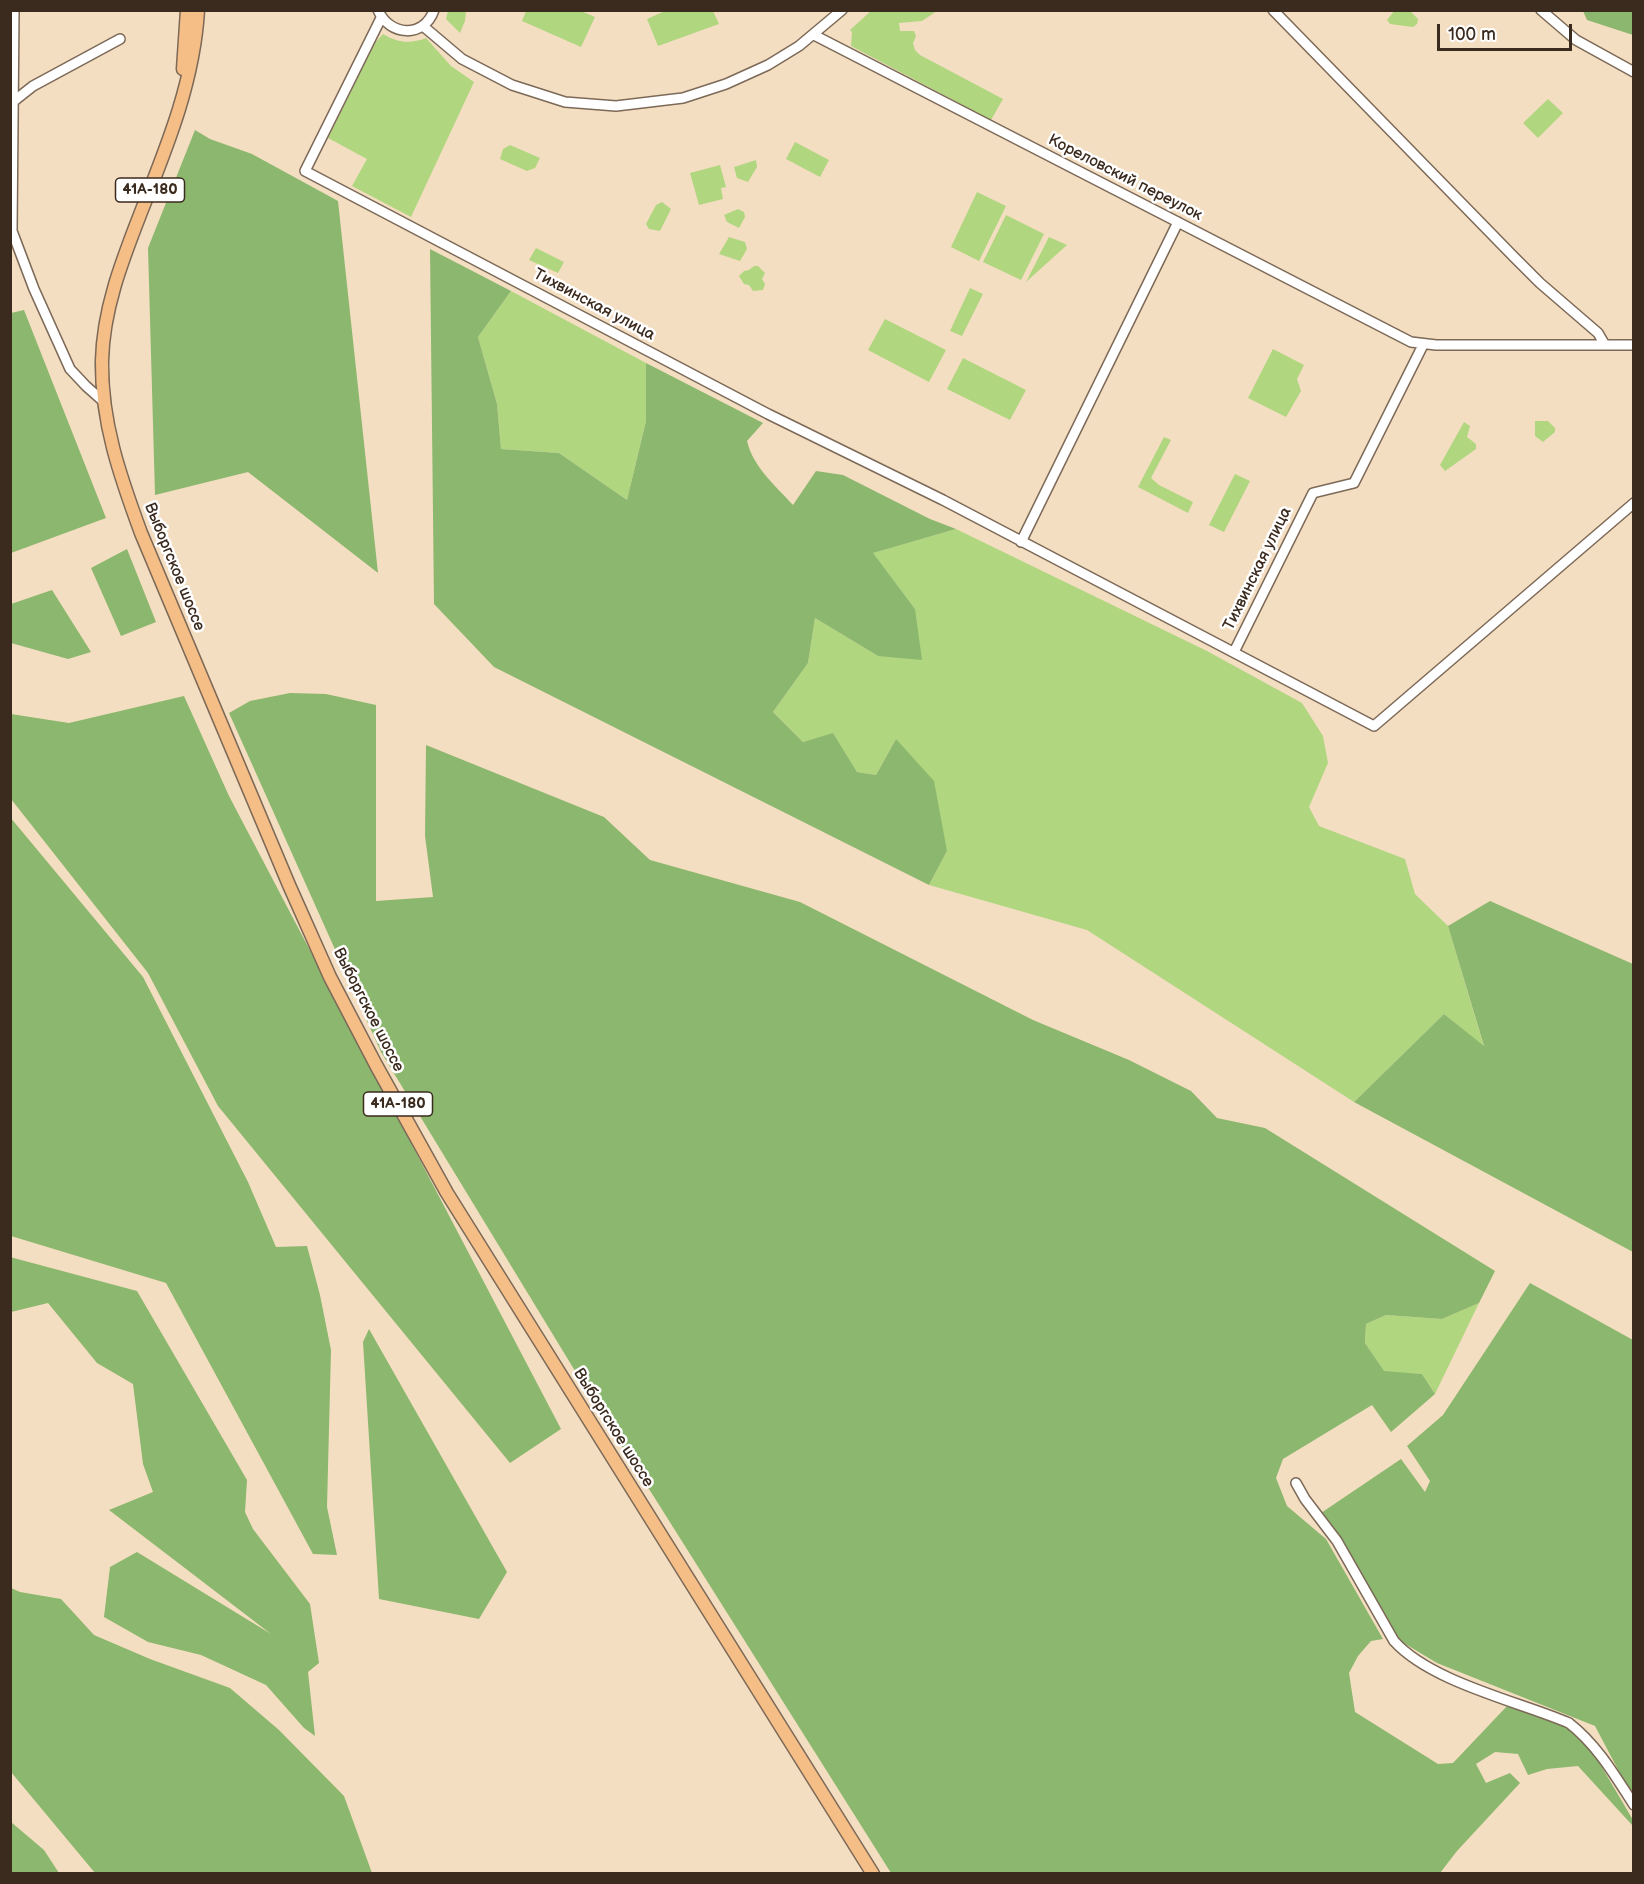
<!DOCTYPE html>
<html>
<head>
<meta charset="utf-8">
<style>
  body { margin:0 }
  #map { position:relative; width:1644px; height:1884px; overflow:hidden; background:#f4dec1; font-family:"Balsamiq Sans",sans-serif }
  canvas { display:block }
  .frame { position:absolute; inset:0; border:12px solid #3b2a1e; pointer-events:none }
  .scale { position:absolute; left:1437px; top:24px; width:135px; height:27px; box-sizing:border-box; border:3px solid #3b2a1e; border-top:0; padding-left:8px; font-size:18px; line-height:21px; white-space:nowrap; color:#3b2a1e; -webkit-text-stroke:4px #fff; paint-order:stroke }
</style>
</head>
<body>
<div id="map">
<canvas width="1644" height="1884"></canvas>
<div class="frame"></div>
<div class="scale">100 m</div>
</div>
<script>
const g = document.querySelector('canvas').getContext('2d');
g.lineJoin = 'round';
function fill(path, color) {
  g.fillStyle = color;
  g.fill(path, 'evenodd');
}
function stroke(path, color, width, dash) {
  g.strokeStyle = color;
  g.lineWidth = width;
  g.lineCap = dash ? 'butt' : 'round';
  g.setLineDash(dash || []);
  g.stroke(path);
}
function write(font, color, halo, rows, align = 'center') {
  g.font = font + ' "Balsamiq Sans",sans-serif';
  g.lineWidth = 5;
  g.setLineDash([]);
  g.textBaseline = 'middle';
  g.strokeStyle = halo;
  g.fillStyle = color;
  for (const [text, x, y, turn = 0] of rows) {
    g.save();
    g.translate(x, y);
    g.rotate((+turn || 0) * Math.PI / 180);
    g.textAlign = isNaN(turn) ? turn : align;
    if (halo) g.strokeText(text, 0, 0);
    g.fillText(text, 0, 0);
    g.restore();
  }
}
fill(new Path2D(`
  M872,10l65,1 -15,10 -23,2 1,8h14l2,5 -3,7 2,7 5,5 83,44 -12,21 -140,-74 1,-14 -2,-2z
  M1395,10l15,1 8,8 -1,5 -4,3 -23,-3 -3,-4z
  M448,11h18l-1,10 -5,12 -14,-14z
  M526,11h55l14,6 -14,30 -59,-26z
  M665,11h48l6,13 -61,22 -11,-27z
  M383,34c15,9 27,10 43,4l25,28 23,16 -63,135 -59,-31 15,-27 -39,-21 47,-95z
  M1548,99l15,14 -25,25 -15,-15z
  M795,142l34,18 -9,17 -34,-18z
  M510,145l30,13 -5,10 -8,3 -27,-12 3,-10z
  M756,160l1,7 -9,15 -11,-4 -3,-11z
  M720,165l6,22 -5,1 2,11 -24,6 -9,-32z
  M977,192l29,14 -27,55 -28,-14z
  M662,202l9,7 -11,22 -11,-2 -3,-5 10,-19z
  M738,209l6,3 1,5 -6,11 -12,-6 -3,-7z
  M1006,215l38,19 -23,46 -38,-18z
  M729,237l16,5 2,7 -7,12 -21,-7z
  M1049,237l18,8 -41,37z
  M536,248l28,14 -6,11 -29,-13z
  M754,266h4l7,7 -3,6 3,5 -2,6 -10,1 -4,-6 -5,-1 -5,-8 5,-5 5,-1z
  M970,288l13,6 -21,42 -12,-5z
  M511,291l135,72v58l-19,79 -68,-47 -58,-4 -4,-45 -19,-67z
  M885,319l61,31 -17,32 -61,-32z
  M1273,349l31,16 -7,14 4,12 -15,26 -38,-19z
  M963,358l63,32 -16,30 -63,-31z
  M1535,421h13l7,7v4l-12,10 -8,-6z
  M1464,422l6,4 -3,11 9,7v5l-31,22 -5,-6z
  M1164,437l7,3 -20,38 8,7 34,17 -5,11 -50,-26z
  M1235,474l15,7 -26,51 -15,-7z
  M956,529l251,122 95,52 21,33 5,27 -19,44 10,19 86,33 10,35 33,32 36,121 -40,-33 -90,88 -267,-172 -158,-45 18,-34 -51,-112 -20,36 -19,-3 -24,-38 -30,8 -30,-30 35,-49 7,-45 63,38 37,-47 -43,-56z
  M1479,1303l-44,91 -13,-20 -38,-2 -19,-29 1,-19 20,-9 56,4z`), '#b0d680');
fill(new Path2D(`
  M1583,11h50v24l-46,-15z
  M195,130l15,9 42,15 86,47 40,372 -130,-101 -93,23 -7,-247z
  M430,249l81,42 -33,46 19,67 4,45 58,4 68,47 19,-79v-58l117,60 -16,18c6,26 29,45 46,64l23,-34 27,4 87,44 26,10 -83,24 42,56 7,51 -44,-4 -63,-38 -7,45 -35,49 30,30 30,-9 24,39 19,3 20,-36 38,42 13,70 -18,34 -435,-218 -60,-63z
  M24,310l82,208 -95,35v-240z
  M127,549l29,73 -35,14 -30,-68z
  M52,590l39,62 -23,7 -57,-16v-39z
  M290,693l36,1 50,11v196l57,-4 -8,-61 1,-91 178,72 46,43 150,42 233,118 96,40 62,31 26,27 48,10 230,143 -16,32 -37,16 -56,-4 -20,9 -1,19 19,28 38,3 13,20 -44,38 -19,-27 -89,54 -7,19 11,28 39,33 57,100 -12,2 -13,15 -9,17 6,39 83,52 15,-1 55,-58 60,23 22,19 43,73v6l-55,-60 -31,3 -19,6 -10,-21 -23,-2 -19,12 10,19 24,-10 10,10 -63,68 -17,22h-549l-305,-484 -205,-337 -152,-339 21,-12z
  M184,696l45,100 332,633 -51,34 -292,-357 -70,-133 -137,-174v-85l58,9z
  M10,817l133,160 105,205 28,65 31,-1 13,49 11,55 -4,157 10,48 -24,-1 -147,-271 -155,-47z
  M1490,901l143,63v288l-279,-150 90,-88 40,32 -36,-120z
  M10,1257l127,34 110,189 -2,32 8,17 57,75 9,59 -11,9 7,64 -11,-8 -38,-43 -65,-30 -53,-13 -44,-25 6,-50 27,-15 134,82 -162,-124 44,-18 -10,-28 -10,-80 -36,-21 -49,-60 -37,9z
  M1530,1283l103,57v458l-38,-72 -158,-63 -40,-24 -33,-60 -43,-66 80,-54 24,33 5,-11 -23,-35 36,-31z
  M369,1329l138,243 -28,47 -100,-20 -16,-257z
  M11,1588l9,4 41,7 33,36 56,24 80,29 49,42 65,66 28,77h-277l-84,-101z
  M11,1822l33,28 15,23h-48z`), '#8cb76e');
const minor = new Path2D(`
  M14,10l-2,221 22,58 36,80 16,17 18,16
  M378,10c11,26 46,29 56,0
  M1273,10l241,247 26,26 58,50 7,12
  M1541,10l35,30 58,32
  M381,18l-76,153 463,243 175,86 431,226 260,-223
  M423,26l39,33 50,26 53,17 51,4 67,-8 43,-14 42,-19 31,-19 43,-36
  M814,35l597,307 25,3h198
  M14,101l19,-15 87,-47
  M1021,542l157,-320
  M1234,652l79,-159 41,-10 69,-138
  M1296,1483l9,16 32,42 57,100c37,41 123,60 175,82 28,22 45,51 65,82`);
const major = new Path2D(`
  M198,10c-4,70 -30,134 -55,197 -19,49 -40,100 -41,154 -1,61 18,115 39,172l148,352 41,92 46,88 71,128 426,681
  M183,69l4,-59`);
stroke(minor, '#7c6957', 12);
stroke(major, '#7c6957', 15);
stroke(minor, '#fff', 9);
stroke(major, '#f6be87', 12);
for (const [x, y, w] of [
  [150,190,69],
  [398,1104,69]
]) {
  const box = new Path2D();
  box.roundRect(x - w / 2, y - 12, w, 24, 4.5);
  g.fillStyle = '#fff';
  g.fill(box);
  stroke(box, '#3b2a1e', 1.5);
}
write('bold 15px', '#3b2a1e', null, [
  ["41А-180",150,190],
  ["41А-180",398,1104]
]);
write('16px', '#3b2a1e', '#fff', [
  ["Кореловский переулок",1125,178,27],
  ["Тихвинская улица",594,305,28],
  ["Выборгское шоссе",174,567,68],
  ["Тихвинская улица",1258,569,-64],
  ["Выборгское шоссе",368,1010,63],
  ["Выборгское шоссе",613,1428,58]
]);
</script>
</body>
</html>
